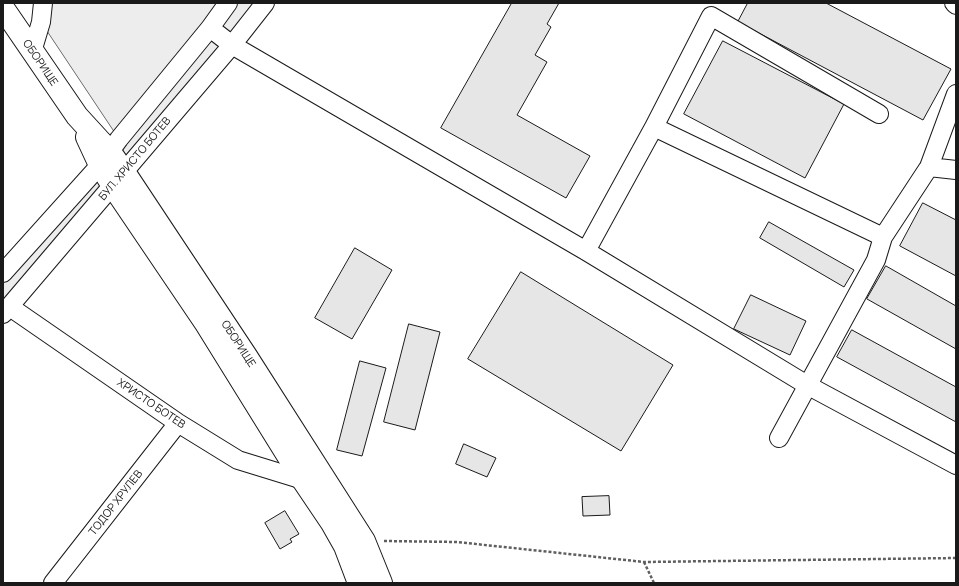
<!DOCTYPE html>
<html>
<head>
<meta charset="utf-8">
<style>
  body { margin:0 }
  #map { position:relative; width:959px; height:586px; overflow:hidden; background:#fff; font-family:Manrope,sans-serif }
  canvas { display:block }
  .frame { position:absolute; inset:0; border:4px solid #1a1a1a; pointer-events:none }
</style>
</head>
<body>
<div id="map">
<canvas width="959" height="586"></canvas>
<div class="frame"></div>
</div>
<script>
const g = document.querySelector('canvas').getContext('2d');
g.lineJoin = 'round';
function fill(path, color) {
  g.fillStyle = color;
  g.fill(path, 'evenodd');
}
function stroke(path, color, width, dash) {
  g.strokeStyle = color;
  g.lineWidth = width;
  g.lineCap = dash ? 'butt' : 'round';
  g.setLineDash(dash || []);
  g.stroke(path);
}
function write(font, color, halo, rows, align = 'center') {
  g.font = font + ' Manrope,sans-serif';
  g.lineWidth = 3;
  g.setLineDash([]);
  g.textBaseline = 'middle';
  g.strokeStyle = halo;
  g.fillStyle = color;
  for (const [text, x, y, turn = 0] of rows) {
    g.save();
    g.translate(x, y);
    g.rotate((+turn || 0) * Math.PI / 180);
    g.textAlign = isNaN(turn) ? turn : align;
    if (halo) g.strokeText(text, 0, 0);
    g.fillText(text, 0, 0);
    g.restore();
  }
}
const built = new Path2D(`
  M43,3h222l-141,169 -5,-33 -78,-117z
  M100,165l13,21 -110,128v-41z`);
fill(built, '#ededed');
stroke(built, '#6a6a6a', 1);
const building = new Path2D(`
  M512,3h47l-12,21 4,3 -16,28 12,7 -30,53 73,41 -24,42 -125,-70z
  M748,3h78l125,66 -28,51 -185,-98z
  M723,41l121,63 -39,74 -121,-64z
  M923,203l33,17v56l-56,-30z
  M769,222l85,48 -10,17 -84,-49z
  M355,248l37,22 -40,69 -37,-21z
  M886,266l70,40v43l-89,-50z
  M521,272l152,93 -52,86 -153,-92z
  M751,295l55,26 -16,34 -56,-26z
  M409,324l31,8 -25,98 -31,-8z
  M852,330l104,57v35l-119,-65z
  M360,361l26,7 -24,88 -25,-6z
  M464,444l32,14 -9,19 -31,-13z
  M609,496l1,19 -27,1 -1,-19z
  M285,511l14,23 -9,5 2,3 -12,7 -15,-26z`);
fill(building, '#e6e6e6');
stroke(building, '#1a1a1a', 1);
const minor = new Path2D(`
  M954,3l2,2
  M210,28l22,17 354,206 221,134 149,80
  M32,52l9,-30 2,-19
  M654,127l229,110
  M929,167l27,3
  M586,251l68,-124 57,-111 168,98
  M3,273l97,-108 19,-26 91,-111 18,-25
  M10,307l168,116 60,37 65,20
  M3,314l229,-269 33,-42
  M779,438l97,-178 7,-23 46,-70 27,-73
  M53,583l125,-160`);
const major = new Path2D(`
  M3,8l74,108 33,36 14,20 122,184 118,185 17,42
  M87,137l13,28 13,21 92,136 98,158 29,43 13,23 14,37`);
stroke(minor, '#1a1a1a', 20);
stroke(major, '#1a1a1a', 24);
stroke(new Path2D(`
  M384,541l73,1 187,20 312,-4
  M644,562l10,21`), '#5f5f5f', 2.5, [3, 2]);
stroke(minor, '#fff', 18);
stroke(major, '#fff', 22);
write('11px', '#1a1a1a', '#fff', [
  ["ОБОРИЩЕ",40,63,56],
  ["БУЛ. ХРИСТО БОТЕВ",135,159,-50],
  ["ОБОРИЩЕ",238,344,57],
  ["ХРИСТО БОТЕВ",151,404,34],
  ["ТОДОР ХРУЛЕВ",116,503,-52]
]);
</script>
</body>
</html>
